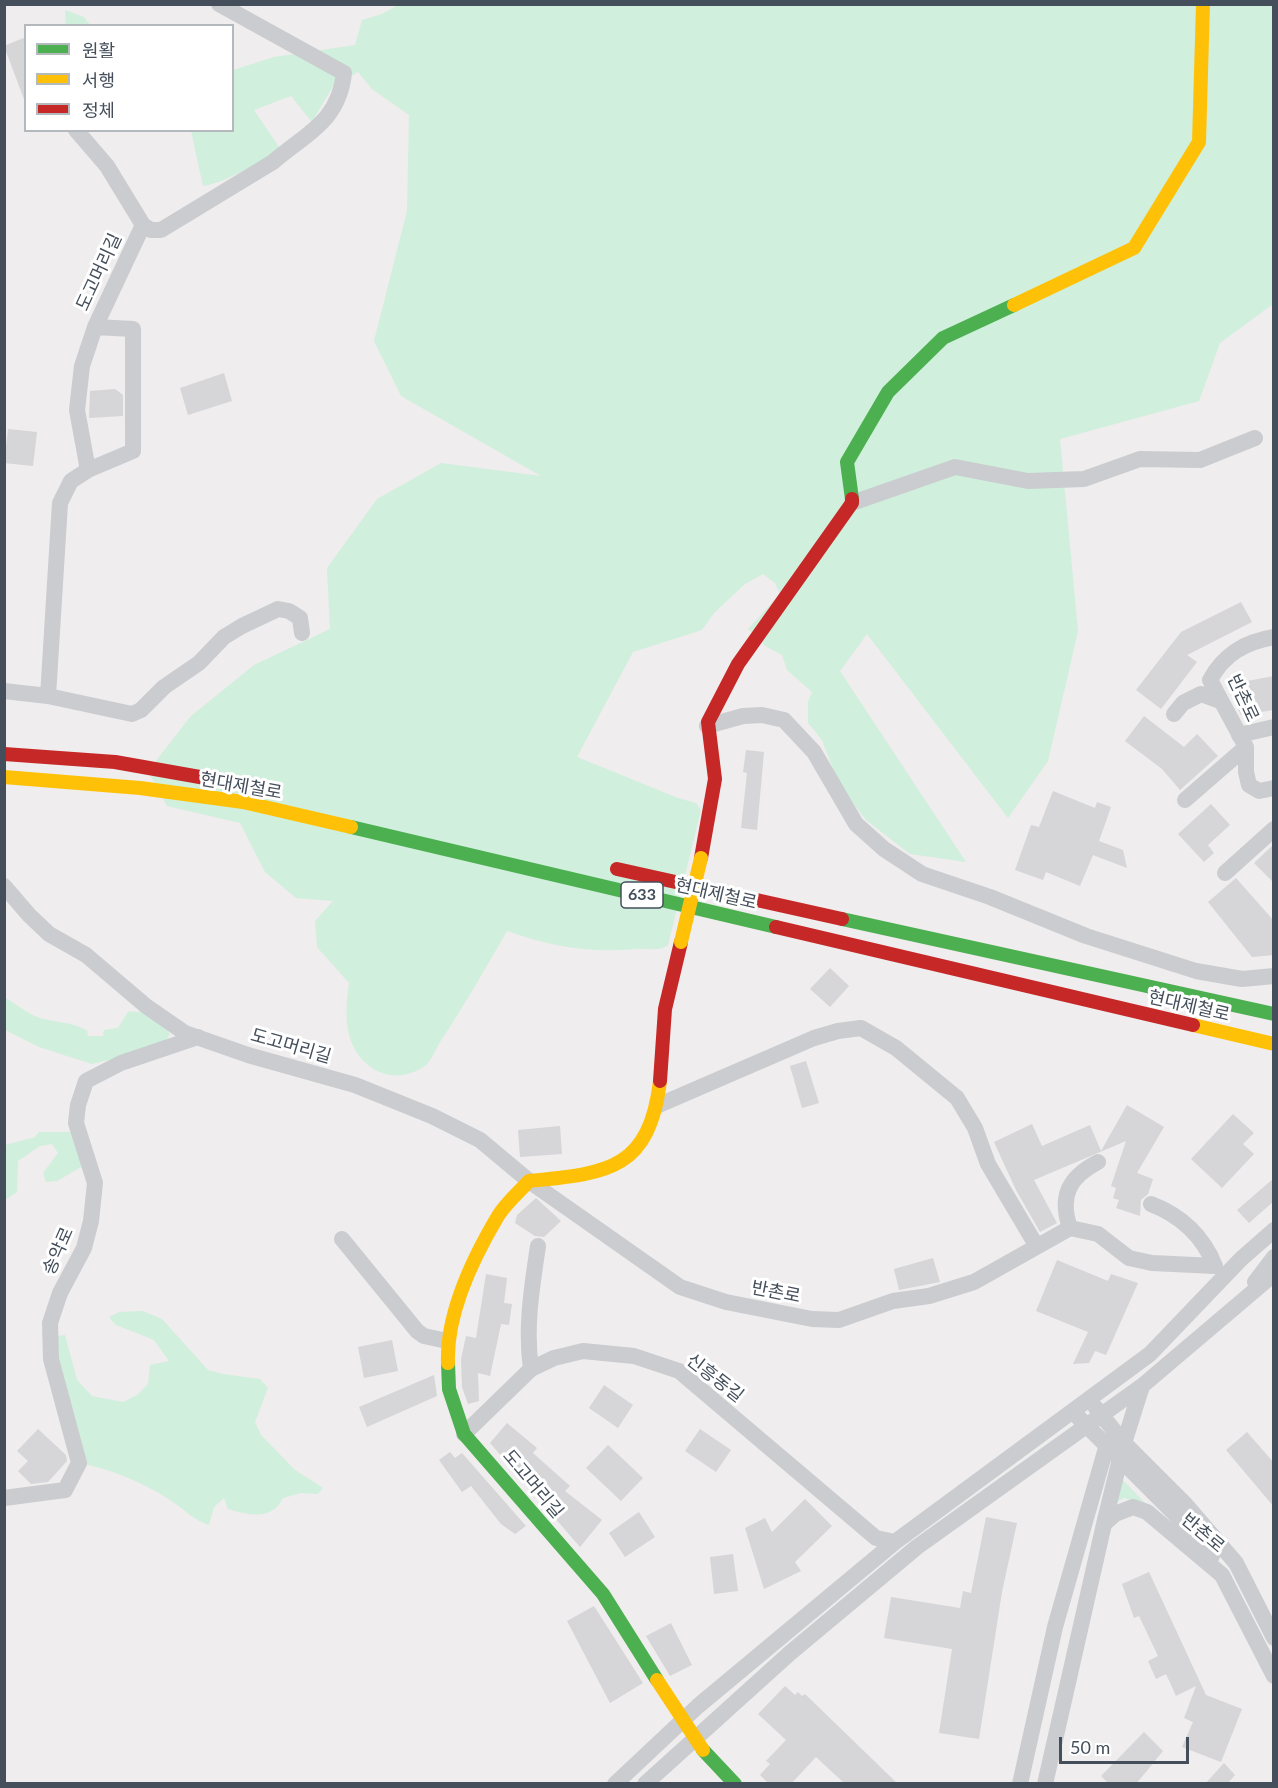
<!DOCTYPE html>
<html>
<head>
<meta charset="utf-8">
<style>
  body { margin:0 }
  #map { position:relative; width:1278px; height:1788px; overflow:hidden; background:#efeded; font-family:Lato,"Noto Sans KR",sans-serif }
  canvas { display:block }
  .frame { position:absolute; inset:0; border:6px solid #444f5b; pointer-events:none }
  .legend { position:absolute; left:24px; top:24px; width:210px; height:108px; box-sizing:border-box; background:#fff; border:2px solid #b4b9bd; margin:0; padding:8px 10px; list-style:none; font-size:18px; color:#444f5b }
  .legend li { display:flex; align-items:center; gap:12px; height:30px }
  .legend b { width:30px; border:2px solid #b4b9bd }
  .scale { position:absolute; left:1059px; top:1737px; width:130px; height:27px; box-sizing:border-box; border:3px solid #444f5b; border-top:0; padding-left:8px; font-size:18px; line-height:21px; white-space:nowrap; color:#444f5b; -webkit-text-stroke:4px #fff; paint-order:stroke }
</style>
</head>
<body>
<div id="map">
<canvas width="1278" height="1788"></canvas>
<div class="frame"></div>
<ul class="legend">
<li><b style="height:8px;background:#4caf50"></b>원활</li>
<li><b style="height:8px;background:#ffc107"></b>서행</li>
<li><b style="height:8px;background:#c62828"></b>정체</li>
</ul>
<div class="scale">50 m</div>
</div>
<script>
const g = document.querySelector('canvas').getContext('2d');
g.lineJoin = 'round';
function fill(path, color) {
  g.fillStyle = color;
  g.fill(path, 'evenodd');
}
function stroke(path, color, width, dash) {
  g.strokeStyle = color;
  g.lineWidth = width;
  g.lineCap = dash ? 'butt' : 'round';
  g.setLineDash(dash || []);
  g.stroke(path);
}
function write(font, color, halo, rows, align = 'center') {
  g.font = font + ' Lato,"Noto Sans KR",sans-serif';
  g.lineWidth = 6;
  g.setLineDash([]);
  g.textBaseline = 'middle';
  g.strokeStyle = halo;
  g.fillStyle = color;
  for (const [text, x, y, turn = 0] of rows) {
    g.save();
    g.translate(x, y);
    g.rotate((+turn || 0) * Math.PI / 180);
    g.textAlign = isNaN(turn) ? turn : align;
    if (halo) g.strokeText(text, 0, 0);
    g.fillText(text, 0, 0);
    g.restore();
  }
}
fill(new Path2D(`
  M398,5h875v299l-53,39 -21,58 -139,38 18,192 -30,130 -40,57 -141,-184 -27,37 126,191 -56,-8 -44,-34 -27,-35 -17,-45 -14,-17v-21l4,-10 -25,-22 -5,-15 -17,-9 -6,-9 -11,-8 32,-35 -5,-11 -12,-9 -18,10 -31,29 -12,17 -69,22 -56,105 101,41 18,5 5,7 -33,135c-10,7 -19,3 -31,4 -49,4 -84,-2 -130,-18 -22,38 -43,75 -67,111 -5,8 -10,22 -18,26 -19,11 -39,10 -55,-4 -24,-20 -22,-53 -18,-81l-32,-36 -2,-26 18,-20 -37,-3 -31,-26 -25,-49 -73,-17 -19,-35 43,-55 63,-51 76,-36 -3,-61 50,-69 64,-36 100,13 -140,-80 -27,-55 33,-130 2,-96 -37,-26 -14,-17 -25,14 -21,36 -21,-26 -37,14 27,40c-26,13 -50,31 -78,36l-12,-55 41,-1 1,-60 41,-13 81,-12 7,-25 20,-6z
  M65,10l19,7 6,8h-24z
  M4,997c9,5 16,11 25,16 18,11 43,7 58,18l1,5h15l1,-6 14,-2 10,-16c17,-3 33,8 42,22l-8,13 -70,17 -53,-17 -34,-17z
  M39,1132h33l11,34 -26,15 -11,1 -3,-9 15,-20 -6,-9 -12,2 -22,15 -1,31 -12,8v-55l30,-8z
  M143,1311l19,8 46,51 15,4 37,5 8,9 -13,34 6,13 34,35 28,18 -5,6 -17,-1 -18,5c-11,23 -35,17 -55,11l-4,-11 -10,9 -5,18c-19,-7 -23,-15 -39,-25 -27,-18 -60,-31 -91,-37l-18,-64 -4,-63 8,-1 12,45 15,16 31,6 14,-7 11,-11 2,-19 19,-4 -15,-21 -38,-15 -7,-8 10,-5z
  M1119,1476l26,27 -21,-5 -9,5z`), '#d0efdd');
fill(new Path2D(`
  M26,37v65h-1l-21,-56z
  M224,373l8,28 -44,14 -8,-27z
  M115,389l8,6v21l-34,2 1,-27z
  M8,429l29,3 -4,34 -29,-3z
  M1241,602l11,20 -65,33 10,7 -36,47 -25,-19 45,-58z
  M1274,676v34l-33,5 -15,-30z
  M1144,716l40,31 13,-13 21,22 -38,34 -18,-21 -37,-28z
  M746,750l18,2 -7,78 -16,-2 6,-55 -4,-1z
  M1053,791l42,17 2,-6 14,5 -12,34 24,9 4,18 -34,-13 -13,31 -34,-14 -3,8 -28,-10 16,-45 8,2z
  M1211,804l19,21 -22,20 6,8 -10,9 -26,-28z
  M1274,844v39l-20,-20z
  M1236,878l38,43v34l-22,2 -44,-55z
  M830,968l19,18 -19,21 -20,-18z
  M806,1061l13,42 -17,5 -12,-42z
  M1127,1105l37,22 -27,46 16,6 -5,15 -7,6 -1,16 -24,-8 3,-8 -6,-2 3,-10 -5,-2 15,-45 -92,39 23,43 -17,9 -24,-42 -22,-48 38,-18 10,22 48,-21 11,26z
  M1233,1114l21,19 -11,11 11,10 -32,34 -31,-29z
  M560,1126l2,28 -42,3 -2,-27z
  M1274,1178v23l-25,22 -12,-13z
  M536,1198l25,23 -17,16 -9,-1 -20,-13 2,-8z
  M933,1258l7,24 -41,8 -5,-21z
  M1057,1260l51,21 3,-7 27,9 -32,72 -11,-4 -6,12 -16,1 15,-32 -52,-21z
  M486,1274l21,4 -3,25 8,1 -3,21 -8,-1 -11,52 -12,-3 1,28 -11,3 -6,-17 -1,-28 5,-23 10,2z
  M392,1340l6,31 -34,7 -6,-31z
  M434,1375l3,21 -70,31 -8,-20z
  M604,1385l29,20 -15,23 -29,-20z
  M507,1423l30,25 -4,5 37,33 -5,5 37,29 -22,27 -90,-104z
  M38,1429l28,26 1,6 -19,21 -17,2 -13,-13 10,-10 -11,-10z
  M700,1429l31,21 -15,22 -31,-21z
  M1247,1432l27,31v44l-48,-57z
  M608,1445l35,33 -22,23 -35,-33z
  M450,1452l5,6 7,-5 7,8 57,65 -11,8 -14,-10 -30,-38 -9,6 -23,-32z
  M805,1499l27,27 -37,36 6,9 -37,18 -19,-61 20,-10 7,14z
  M639,1512l16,25 -30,20 -16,-24z
  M986,1517l31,6 -15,69 -23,147 -40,-6 13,-84 -68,-11 7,-41 69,11 3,-17 8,2z
  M733,1554l5,37 -24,3 -4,-37z
  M1149,1572l57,123 36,14 -21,53 -39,-15 11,-25 -9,-4 12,-32 -20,10 -10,-22 -10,5 -8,-18 10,-5 -19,-40 -5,2 -12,-34z
  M594,1606l49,77 -33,20 -43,-82z
  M671,1623l21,42 -22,11 -24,-40z
  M785,1686l10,9 3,-3 4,4 3,-2 93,90h-53l-29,-27 -25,27h-22l-9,-9 10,-11 -4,-3 20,-21 -28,-26z
  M1144,1732l19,19 -27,33h-27l-8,-8z
  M1224,1763l11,12 -8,9h-22z`), '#d6d5d7');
stroke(new Path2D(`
  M143,225l8,5h10l112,-68c32,-28 66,-40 71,-89l-125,-69
  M88,470l-11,-60 5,-44 13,-39
  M852,503l103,-36 73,14 56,-2 56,-20 60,1 55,-22
  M1274,637c-29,5 -50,17 -64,43l36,67v25l3,13 10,6 15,-3
  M4,691l44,5 12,-193 11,-22 17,-11 45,-19v-122l-38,-2 48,-102 -36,-59 -31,-36
  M48,696l84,18 9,-4 23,-23 35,-24 25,-26 18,-11 36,-17 11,2 11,7 2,15
  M1174,714l9,-11 18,-9 19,7
  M707,726l36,-10 19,-1 22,5 30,32 42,72 28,25 38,25 68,23 96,39 110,35 46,8 32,-3
  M1239,735l35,-8
  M1185,800l61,-53
  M1225,873l49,-44
  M4,886l25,29 20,19 37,21 60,51 39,27 63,22 107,30 77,31 48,24 49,41 151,106 46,15 86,17 27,1 54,-19 36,-5 45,-14 96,-54 28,6 31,24 23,5 63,3c-12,-30 -33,-50 -64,-62
  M659,1105l155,-67 24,-7 23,-3 35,20 61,50 18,30 13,36 48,81
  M1070,1228c-11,-32 -1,-51 28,-66
  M342,1239l75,92 7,5 23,5
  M1255,1282l19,-25
  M531,1369c-6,-42 1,-82 7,-123
  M1096,1408l28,35 62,62 50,58 38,75
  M1078,1417l130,130 4,9
  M464,1434l67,-65 23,-11 29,-7 51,5 45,15 197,167 19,4
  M4,1498l61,-8 14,-27 -28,-104 -1,-36 10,-30 24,-45 7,-27 4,-38 -19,-60 2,-18 8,-24 35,-18 77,-26
  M1104,1524l20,-81 18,-57 132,-112
  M615,1784l83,-78 197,-164 255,-188 91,-95 33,-29
  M645,1784l145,-131 127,-106 225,-161
  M1020,1784l35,-157 51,-179
  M1045,1784l59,-260 11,-10 18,-7 14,5 75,63 52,101`), '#cacccf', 16);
stroke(new Path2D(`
  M852,499l-5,-37 41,-70 55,-54 71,-33
  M351,827l425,100
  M842,919l432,95
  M448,1363l1,26 15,45 139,160 54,86
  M703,1750l32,34`), '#4caf50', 14);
stroke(new Path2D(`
  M1014,305l120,-57 65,-106 4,-138
  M4,777l136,11 103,14 108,25
  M1193,1025l81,19
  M448,1363c-2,-49 25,-105 50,-147 8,-13 21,-24 31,-35 78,-8 120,-10 131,-100`), '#ffc107', 14);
stroke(new Path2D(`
  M4,754l111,8 96,17
  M701,858l14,-79 -7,-57 30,-58 114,-161v-4
  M617,869l225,50
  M776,927l417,98
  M660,1081l5,-72 16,-67`), '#c62828', 14);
stroke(new Path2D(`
  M681,942l20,-84
  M657,1680l46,70`), '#ffc107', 14);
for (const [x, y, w] of [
  [642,895,42]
]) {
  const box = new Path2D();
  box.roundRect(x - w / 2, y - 13, w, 26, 4.5);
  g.fillStyle = '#fff';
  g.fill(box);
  stroke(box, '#444f5b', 1.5);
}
write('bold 16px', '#444f5b', null, [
  ["633",642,895]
]);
write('18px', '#444f5b', '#fff', [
  ["도고머리길",99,272,-65],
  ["반촌로",1243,698,65],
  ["현대제철로",241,786,10],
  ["현대제철로",716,894,13],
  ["현대제철로",1189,1006,13],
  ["도고머리길",291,1046,16],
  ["송악로",58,1251,-66],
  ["반촌로",776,1292,11],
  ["신흥동길",715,1378,38],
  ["도고머리길",533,1484,50],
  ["반촌로",1203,1533,40]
]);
</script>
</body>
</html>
